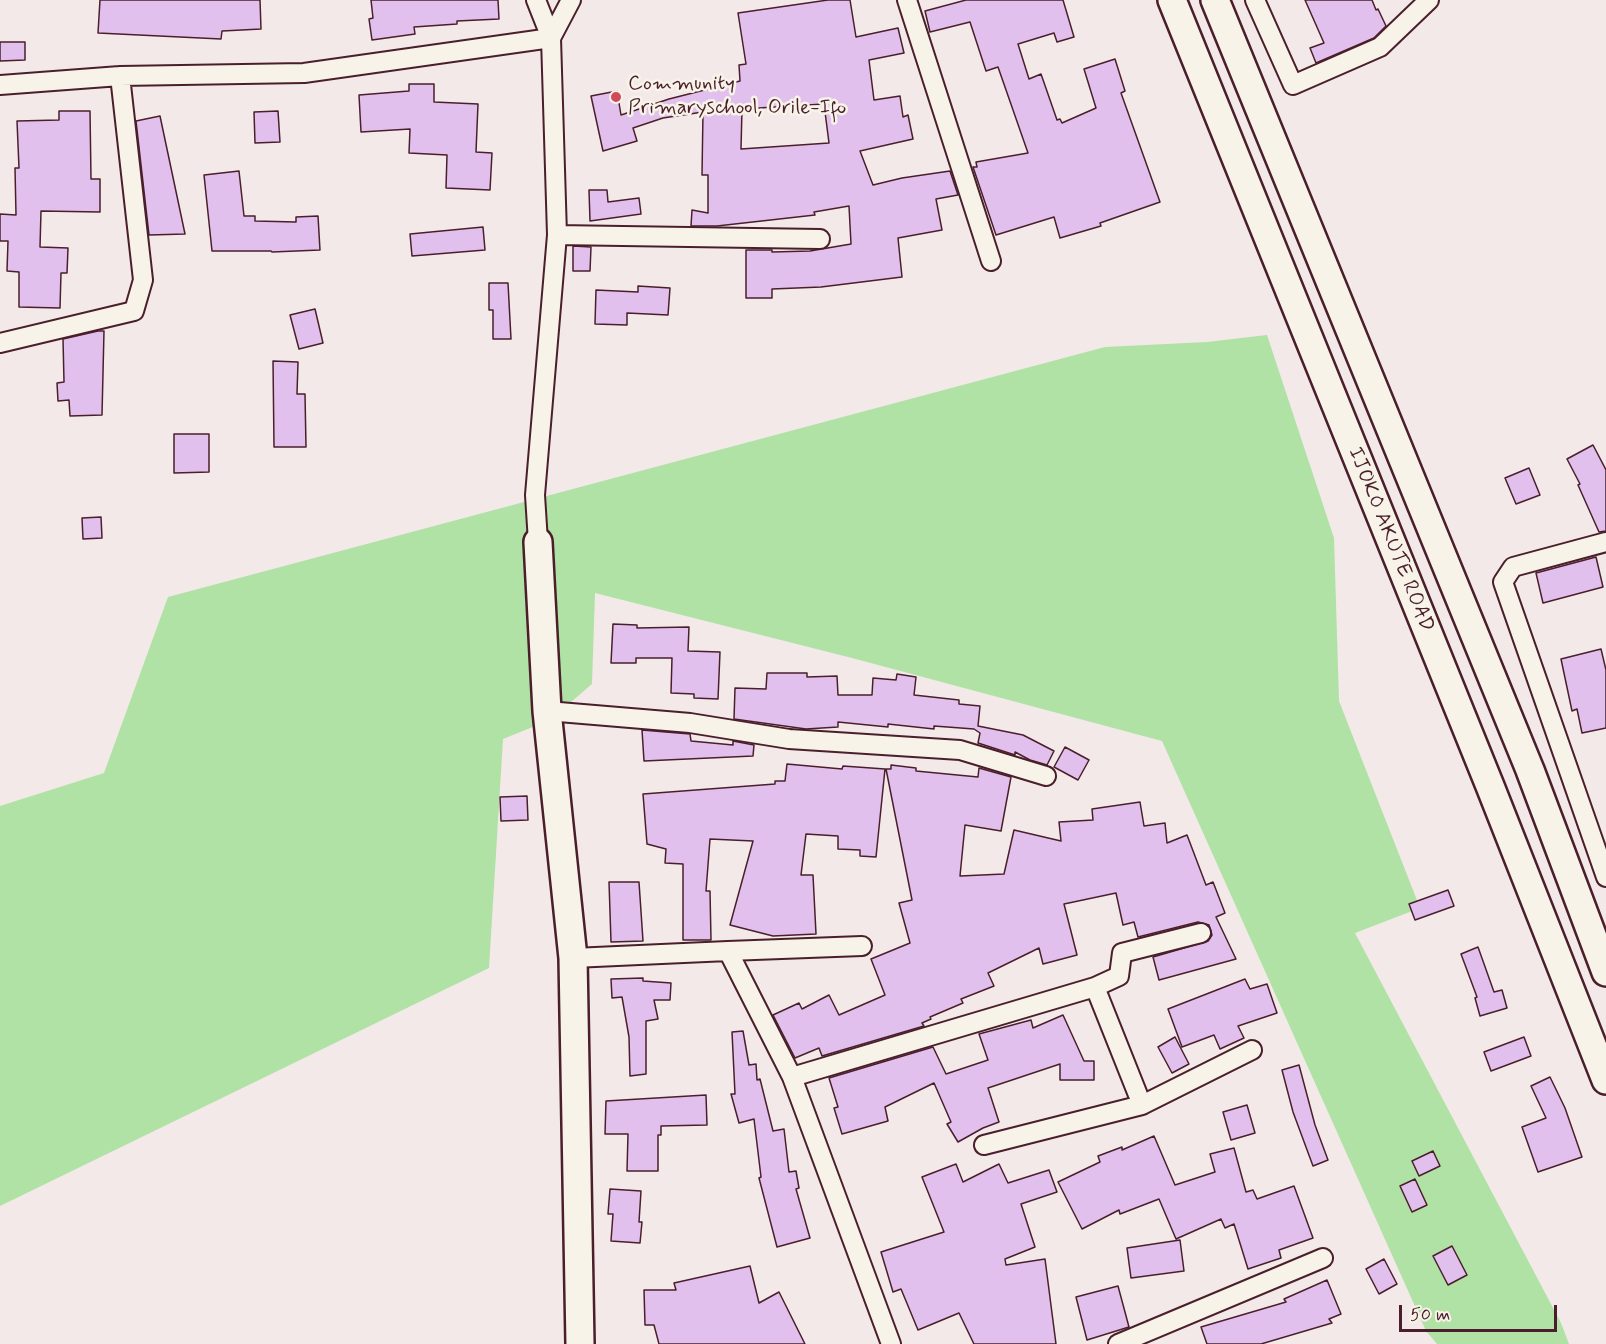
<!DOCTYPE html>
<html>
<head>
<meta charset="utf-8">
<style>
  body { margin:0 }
  #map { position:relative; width:1606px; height:1344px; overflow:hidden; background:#f3e9e9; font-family:Mynerve,sans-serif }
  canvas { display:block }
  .scale { position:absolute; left:1399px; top:1305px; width:158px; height:27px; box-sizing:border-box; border:3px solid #4a1f2b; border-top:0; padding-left:8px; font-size:18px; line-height:21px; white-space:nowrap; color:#4a1f2b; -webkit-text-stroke:4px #f7f3e8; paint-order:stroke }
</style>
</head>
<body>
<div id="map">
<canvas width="1606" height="1344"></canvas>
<div class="scale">50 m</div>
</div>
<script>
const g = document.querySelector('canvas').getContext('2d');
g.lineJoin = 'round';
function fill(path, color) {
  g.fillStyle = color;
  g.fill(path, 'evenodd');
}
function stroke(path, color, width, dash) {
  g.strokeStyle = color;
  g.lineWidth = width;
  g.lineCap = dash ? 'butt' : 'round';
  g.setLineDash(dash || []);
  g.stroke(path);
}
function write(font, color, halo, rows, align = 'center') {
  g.font = font + ' Mynerve,sans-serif';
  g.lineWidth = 5;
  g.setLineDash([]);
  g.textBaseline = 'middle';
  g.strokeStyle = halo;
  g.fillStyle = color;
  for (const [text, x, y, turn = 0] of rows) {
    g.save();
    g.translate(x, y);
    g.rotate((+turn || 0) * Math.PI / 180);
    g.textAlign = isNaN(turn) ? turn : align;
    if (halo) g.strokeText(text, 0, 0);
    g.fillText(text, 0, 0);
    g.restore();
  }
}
fill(new Path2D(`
  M1267,335l67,203 5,163 81,207 -65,25 206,390 8,21h-132l-11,-13 -264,-590 -310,-83 -257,-65 -3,91 -42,36 -47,19 -14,229 -489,238v-400l104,-33 64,-176 937,-250 102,-5z`), '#afe2a4');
const building = new Path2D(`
  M100,0h160l1,29 -39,2 -1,8 -123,-6z
  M371,0h127l1,19 -42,2v3l-43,3 1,7 -43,6 -3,-21 4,-1z
  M828,0h22l6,37 42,-9 6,25 -35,7 5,40 26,-4 3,21 5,-2 5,24 -53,12 13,34 29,-7 48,-7 8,24 -22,4 6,31 -44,8 4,39 -81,10 -49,2v9h-26v-48h26v2l38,-1 41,-7 -2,-38 -35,6 1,3 -98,11h-26l1,-16 16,3v-38h-6l1,-63 -40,6 -30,10 4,13 -34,10 -12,-55 26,-5 4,24 48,-16 71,-18 -1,-16 7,-1 -8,-51zM824,104l5,39 -88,6 1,-40z
  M966,0h97l11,37 -17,5 -3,-9 -36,11 11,35 12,-5 16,46 3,-1 2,4 34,-15 -12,-39 31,-10 10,32 -4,2 39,109 -60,21 1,3 -41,12 -6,-21 -58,18 -23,-68h4l-1,-5 52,-9 -30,-86 -12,4 -16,-49 -40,10 -5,-21z
  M1305,0h67l4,10 2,-1 8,17 -12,12 -58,25 -6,-15 14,-5z
  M0,42h25v18l-25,1z
  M409,84h25v18l44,2 -2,48 16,1 -2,37 -44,-2 1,-33 -38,-2 1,-24 -49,3 -2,-37 50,-4z
  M59,111h31l1,68h9v33l-59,-1 -1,36 28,1 -1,25h-6l-1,35 -41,-1v-35l-12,-1 1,-30h-8v-27l16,1 -1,-47h4l-2,-47 42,-1z
  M278,111l2,31 -25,1 -1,-31z
  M160,116l25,118 -36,1 -13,-114z
  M239,171l5,45h11v5l41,1v-5l22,-1 2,34 -48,2 -1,-1h-59l-8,-76z
  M589,190h18l1,12 31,-4 2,16 -51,7z
  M483,227l2,23 -73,6 -2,-22z
  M573,246l18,1 -1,24h-17z
  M489,283h19l3,56h-18v-29h-4z
  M638,286l32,2 -2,27 -41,-2v12l-32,-1 1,-34 42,2z
  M315,309l8,34 -24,6 -9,-34z
  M98,331h6l-2,84 -32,1 -1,-16 -11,1 -1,-18 7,-1 -1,-43z
  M273,361l25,1 -1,32h8l1,53h-32z
  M174,434h35v38l-35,1z
  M1593,445l13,25v61l-7,1 -21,-47 2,-1 -13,-25z
  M1529,468l11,27 -24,9 -11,-26z
  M101,517l1,21 -19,1 -1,-21z
  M1596,557l7,30 -60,16 -7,-30z
  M613,624l24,1v3l52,-1 -1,24 32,1 -2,47 -24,-1v-4l-23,-1 1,-35h-36v5h-25z
  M1601,649l5,21v58l-24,5 -5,-24 -5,2 -11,-52z
  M767,673h40v4l30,-1 1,19h34l1,-17 23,2 1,-6 19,3 -2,18 45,5v4l21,2 -2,20 45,9 31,16 -7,14 -17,-5 -15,-8v3l-37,-12 2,-10 -6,-4 -40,-3v3l-46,-5v3l-50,-5v5l-32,2 -72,-10 1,-31 31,1z
  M642,730l48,4 1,7 42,4v-4l21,4 -1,11 -109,5z
  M1065,747l24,13 -11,20 -24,-13z
  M787,764l55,5 1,-3 42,3 -9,88 -16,-1v-6l-22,-1v-13l-32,-2 -5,41h12l3,59 -43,2 -43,-11 23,-84 -43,-2 -4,52h4l1,49h-28v-76l-18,-1 1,-14 -19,-5 -4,-50 132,-10v-3h10z
  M891,765l25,3v3l62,6 1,-9 32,9 -10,54 -36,-6 -5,51 44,-2 10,-44 47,11 -2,-19 34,-2 -1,-11 48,-7 4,24 21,-3 2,20 20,-8 19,50 7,-3 12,31 -9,4 20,42 -77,21 -6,-23 55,-16 4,-6 -3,-10 -11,-3 -60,15 -4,-15 -11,3 -7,-32 -52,11 13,51 -34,9 -4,-16 -51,25 6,13 -33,13 2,4 -33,14 1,2 -9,4 2,3 -102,30 -3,-8 -24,10 -22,-43 26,-12 3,6 27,-14 10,20 46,-20 -14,-36 39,-16 -11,-40 13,-3 -26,-131h5z
  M527,796l1,24 -27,1 -1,-24z
  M609,882h30l4,59 -32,1z
  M1448,890l6,16 -39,14 -6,-16z
  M1478,947l16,45 8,-2 5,18 -27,8 -5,-18 2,-1 -16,-43z
  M643,978v3l28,2 -1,17h-16l4,19 -12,2v53l-16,2 -1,-39 -7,-40 -10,1 -1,-19z
  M1245,979l5,10 17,-5 10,29 -39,13 6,12 -24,11 -6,-14 -32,12 -14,-38z
  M1063,1015l21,46h10v19h-34v-16l-72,24 11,34 -16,6 -25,14 -11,-18 4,-2 -17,-39 -49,24 3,14 -46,13 -8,-26 4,-1 -9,-29 104,-31 13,27 42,-14 -9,-26 52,-14 2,8z
  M743,1031l6,34 7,-1 1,16 3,-1 13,52 11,-2 5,43 7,-1 3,17 -3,1 14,49 -33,9 -18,-69 2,-1 -7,-58 -15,4 -8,-29h4l-3,-62z
  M1175,1037l14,27 -17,9 -14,-26z
  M1524,1037l7,19 -40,15 -7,-19z
  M1299,1065l16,60 13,35 -15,6 -20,-54 -11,-42z
  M1550,1077l15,31 17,49 -44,15 -16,-45 24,-9 -15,-32z
  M706,1095l1,30 -46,1v9h-3v36h-31l1,-37h-23l1,-33z
  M1247,1105l8,28 -24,7 -8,-28z
  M1154,1136l21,49 40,-13 -5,-18 24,-6 12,44 7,-2 4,9 37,-13 19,52 -34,12 2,8 -33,11 -14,-45 -9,4 -4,-9 -45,20 -17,-40 -39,15 -1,-4 -37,19 -24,-47 42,-20 -2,-6 24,-9v3z
  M1433,1151l7,15 -21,10 -7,-15z
  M956,1164l7,18 36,-18 9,19 41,-13 8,22 -36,12 14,43 -30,12 1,6 39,-6 11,85h-82l-15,-31 -41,17 -17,-41 -8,3 -12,-40 63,-20 -22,-55z
  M1415,1179l12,26 -15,7 -12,-26z
  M610,1189l31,2 -2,31h3l-2,21 -29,-2 2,-27h-5z
  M1180,1240l4,31 -53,7 -4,-30z
  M1452,1246l15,29 -19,10 -15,-29z
  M1384,1259l13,25 -18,10 -13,-25z
  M750,1266l9,37 20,-11 26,52h-146l-5,-19h-9l-1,-35h32l-2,-7z
  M1327,1280l14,34 -12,5 3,4 -71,21h-54l-6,-17 85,-25 -2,-3z
  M1118,1286l11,41 -42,13 -11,-43z`);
fill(building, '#e1c0ed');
stroke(building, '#4a1f2b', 1.5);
const street = new Path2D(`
  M907,0l84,261
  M1255,0l38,85 87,-38 49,-47
  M0,85l120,-9 184,-3 247,-35 -15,-38
  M557,235l263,4
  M0,343l134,-32 9,-31 -23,-204
  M538,542l-3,-47 22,-260 -6,-197 20,-38
  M1606,542l-93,25 -10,15 103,295
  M547,711l143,12 99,16 171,11 86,26
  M728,951l134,-5
  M573,958l155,-7 64,126 99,267
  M1095,987l47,118 110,-55
  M792,1077l303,-90 24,-11 3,-23 79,-20
  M984,1145l158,-40
  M1118,1344l205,-86`);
const secondary = new Path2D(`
  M1172,0l318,786 116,294
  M1215,0l315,770 76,202
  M538,542l9,169 26,247 7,386`);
stroke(street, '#4a1f2b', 22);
stroke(secondary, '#4a1f2b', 32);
stroke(street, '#f7f3e8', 18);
stroke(secondary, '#f7f3e8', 27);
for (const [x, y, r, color] of [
  [616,97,6,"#d1495b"]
]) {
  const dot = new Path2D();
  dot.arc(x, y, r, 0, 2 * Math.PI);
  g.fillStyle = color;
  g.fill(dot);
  stroke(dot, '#f7f3e8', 2);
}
write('21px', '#4a1f2b', '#f7f3e8', [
  ["Community",628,85],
  ["Primaryschool, Orile-Ifo",628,109]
], 'left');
write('21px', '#4a1f2b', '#f7f3e8', [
  ["IJOKO AKUTE ROAD",1390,540,68]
]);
</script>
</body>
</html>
